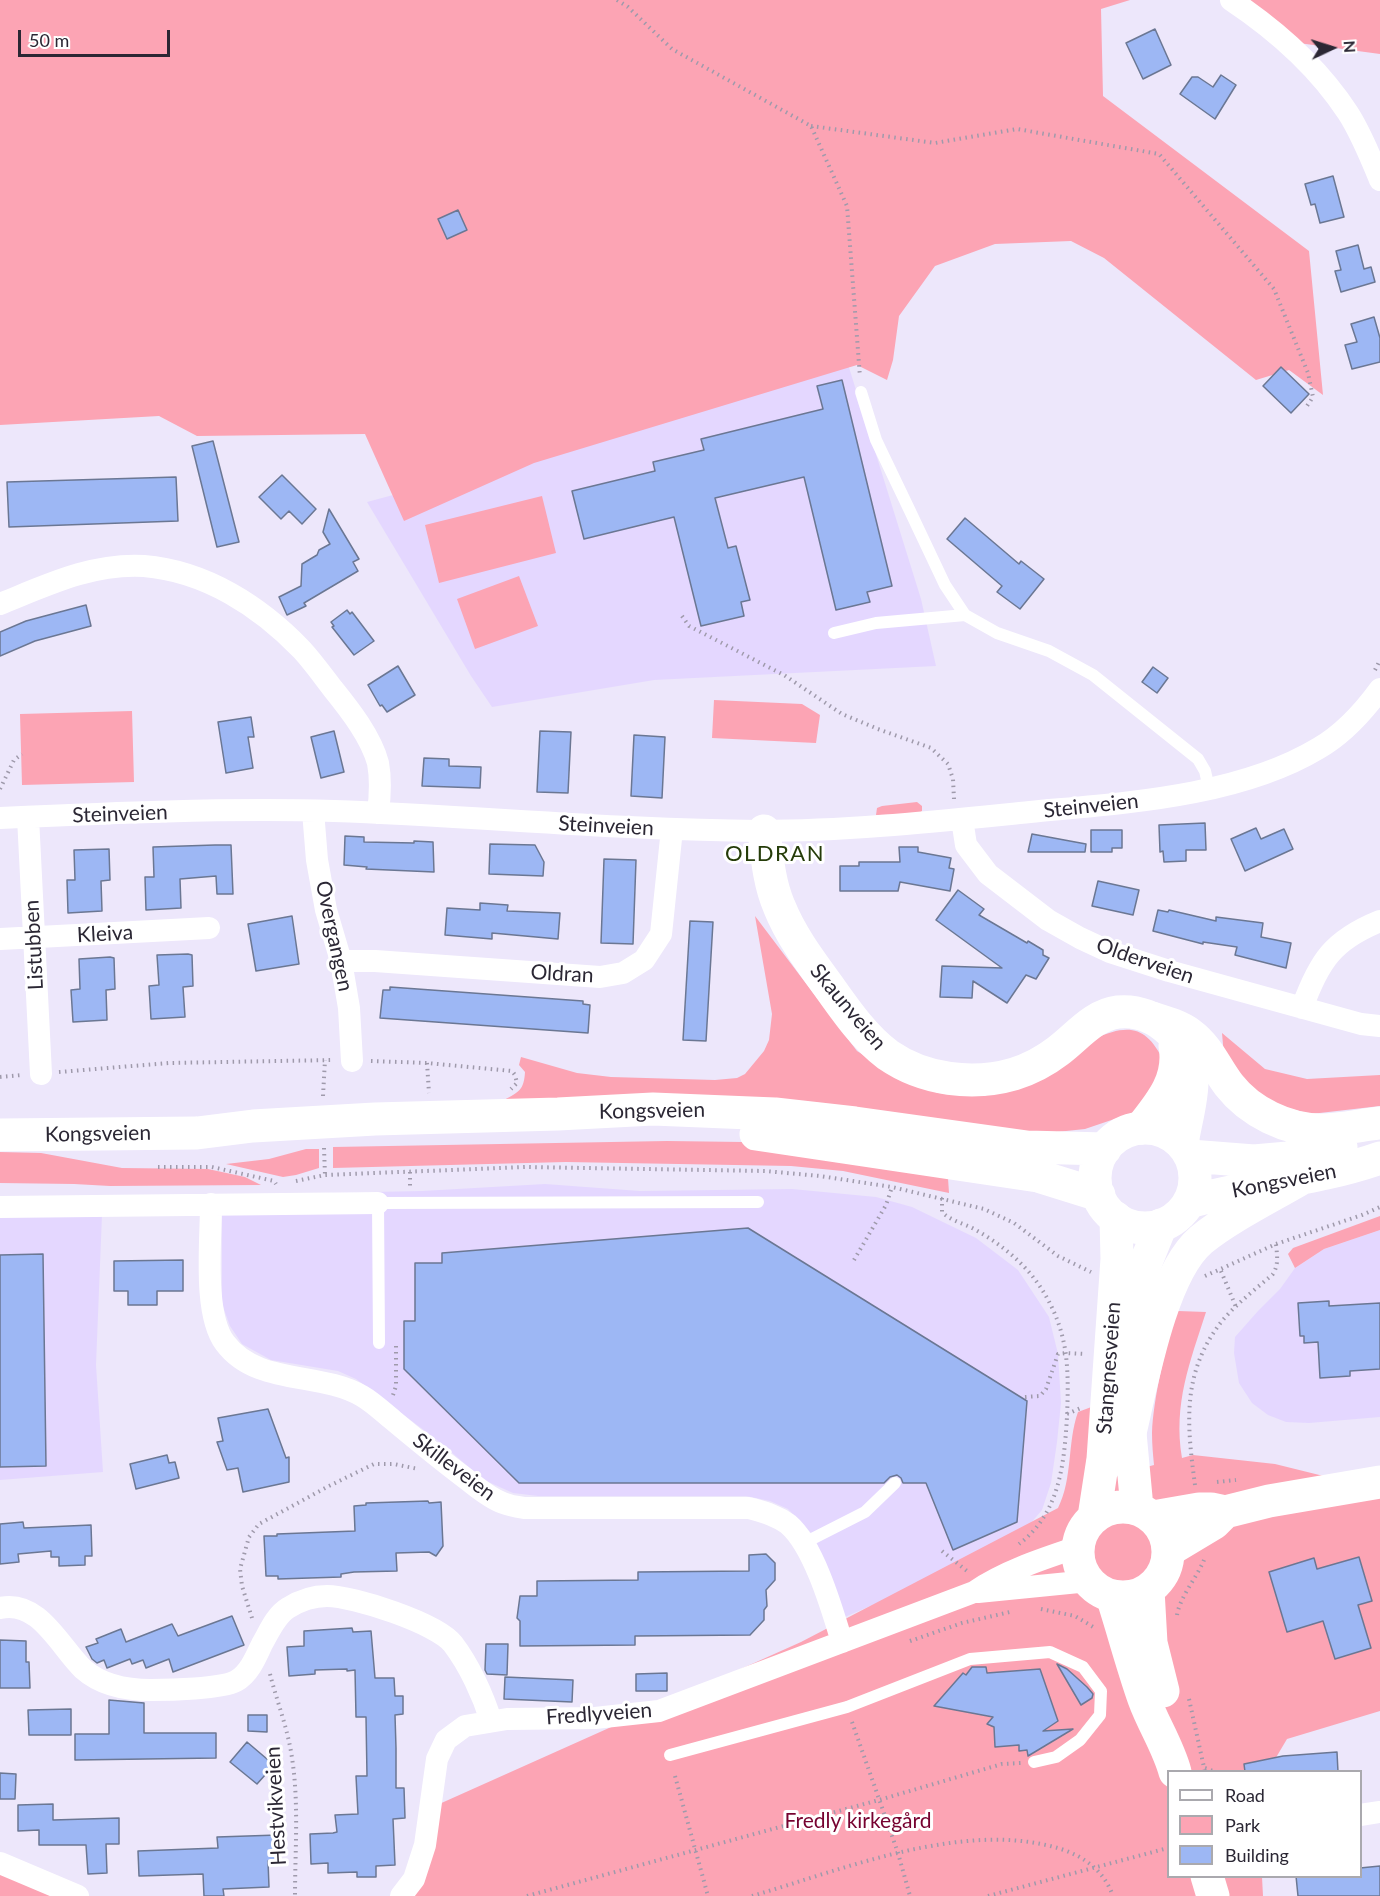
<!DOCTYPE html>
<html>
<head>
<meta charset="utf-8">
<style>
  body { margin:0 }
  #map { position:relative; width:1380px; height:1896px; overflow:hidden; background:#ede7fb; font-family:Lato,sans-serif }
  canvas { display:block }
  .legend { position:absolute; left:1167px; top:1770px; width:195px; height:108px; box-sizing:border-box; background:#fff; border:2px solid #aaa9ae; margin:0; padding:8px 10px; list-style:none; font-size:18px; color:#2b2734 }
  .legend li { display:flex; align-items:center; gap:12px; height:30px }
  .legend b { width:30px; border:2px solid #aaa9ae }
  .north { position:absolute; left:1302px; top:18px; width:60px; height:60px; -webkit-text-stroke:4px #fff; paint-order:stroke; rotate:86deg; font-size:16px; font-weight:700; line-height:24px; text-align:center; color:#2b2734 }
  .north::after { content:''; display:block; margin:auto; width:21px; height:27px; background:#2b2734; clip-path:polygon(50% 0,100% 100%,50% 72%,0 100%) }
  .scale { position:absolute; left:18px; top:30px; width:152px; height:27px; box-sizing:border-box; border:3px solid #2b2734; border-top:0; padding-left:8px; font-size:18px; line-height:21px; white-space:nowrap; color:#2b2734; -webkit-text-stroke:4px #fff; paint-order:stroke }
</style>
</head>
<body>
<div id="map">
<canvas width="1380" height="1896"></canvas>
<ul class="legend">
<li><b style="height:8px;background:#fff"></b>Road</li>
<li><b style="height:16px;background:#fca4b4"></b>Park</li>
<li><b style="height:16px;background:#9db7f4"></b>Building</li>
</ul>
<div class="north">N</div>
<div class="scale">50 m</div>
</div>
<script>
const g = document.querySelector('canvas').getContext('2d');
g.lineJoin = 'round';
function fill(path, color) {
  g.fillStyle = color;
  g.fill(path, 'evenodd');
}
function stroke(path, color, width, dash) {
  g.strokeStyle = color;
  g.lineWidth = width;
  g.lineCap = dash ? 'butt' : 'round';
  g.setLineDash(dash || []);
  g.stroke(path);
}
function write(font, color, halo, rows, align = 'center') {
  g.font = font + ' Lato,sans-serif';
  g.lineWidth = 6;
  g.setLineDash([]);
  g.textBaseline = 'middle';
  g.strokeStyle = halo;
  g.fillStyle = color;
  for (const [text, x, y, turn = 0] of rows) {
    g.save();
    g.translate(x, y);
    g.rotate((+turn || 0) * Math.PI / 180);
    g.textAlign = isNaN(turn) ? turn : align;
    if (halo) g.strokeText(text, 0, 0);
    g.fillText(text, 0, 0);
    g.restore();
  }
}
fill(new Path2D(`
  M847,361l74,238 15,67 -282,14 -162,27 -21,-31 -104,-174 201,-54z
  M545,1184l95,7 152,-2 84,8 36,10 64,31 42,32 31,47 9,37 3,49 -4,39 -6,41 -9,27 -23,27 -15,11 -159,69 -31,-81 -26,-27 -18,-8 -24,-5h-208l-25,-3 -29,-13 -47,-40 -81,-61 -18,-8 -67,-11 -29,-16 -12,-18 -8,-22v-109l200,-4z
  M0,1215h102l-6,150 7,107 -103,8z
  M1380,1230v187l-71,6 -23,-1 -18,-7 -16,-12 -13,-20 -5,-30 1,-16 23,-26 22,-22 15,-21 29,-19z`), '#e4d7ff');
fill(new Path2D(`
  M0,0h1130l-29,9 2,87 206,155 14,144 -34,-25 -33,10 -152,-122 -33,-17 -76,3 -60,22 -36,50 -6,44 -6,20 -30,-15 -323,98 -130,58 -39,-87 -168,2 -38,-20 -159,9z
  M1241,0h139v54l-89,-12z
  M542,496l14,57 -117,30 -14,-58z
  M519,576l19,50 -63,23 -18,-50z
  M714,700l88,4 18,11 -4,28 -104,-5z
  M132,711l2,71 -112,3 -2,-71z
  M917,802l5,4v5l-4,3 -42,1 1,-7 5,-2z
  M755,916l102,135 50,31 31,11 47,3 109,-57c35,-16 53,-13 70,23l-23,48 -56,19 -57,6 -524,-35c15,-8 20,-10 21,-28l-6,-7 2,-8 56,16 34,4 104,3 22,-2 8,-4 19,-23 5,-11 3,-26z
  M1222,1033l43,36 42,10 73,-4v31l-69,8 -36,-9 -30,-21 -21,-28z
  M667,1141l76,1 205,36 1,15 -106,-22 -52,-5 -225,-4 -233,6v-21z
  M306,1149h13v19l-23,7 -13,2 -57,-13 43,-5z
  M0,1152l41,1 81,15 86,1 37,8 16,8 -151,1 -36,-2 -74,-1z
  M1380,1216v14l-56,19 -29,19 -7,-14 5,-6z
  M1178,1311l28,1c-16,50 -33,92 -24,146l11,-3 82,9 105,26v221l-93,28 -19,32 -100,1v104l94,1 1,19h-852l26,-91 364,-163 257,-134c15,-30 9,-65 20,-96l16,-6 -12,89 42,-22 30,-8c-1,-10 -2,-21 -2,-32 1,-33 14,-91 26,-122z
  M0,1859l81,37h-81z`), '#fca4b4');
const building = new Path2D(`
  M1155,29l16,36 -28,14 -17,-36z
  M1221,75l15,10 -21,34 -35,-25 12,-17h6l15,10z
  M1333,176l11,41 -24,6 -5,-19 -4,1 -6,-21z
  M458,210l9,20 -20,9 -9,-20z
  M1358,245l6,24 7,-2 4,15 -34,10 -6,-21 6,-1 -5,-19z
  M1374,317l6,21v24l-28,7 -7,-24 12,-3 -6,-18z
  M1281,367l28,27 -18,19 -28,-27z
  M842,380l50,206 -25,6 3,10 -34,8 -32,-133 -89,21 13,50 8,-2 14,54 -9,2 3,14 -43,10 -27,-109 -90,22 -12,-48 83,-20 -2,-9 51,-12 -3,-11 122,-30 -6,-23z
  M213,441l26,101 -22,5 -25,-101z
  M282,475l34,34 -14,15 -13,-13 -8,8 -22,-22z
  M176,477l2,44 -169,6 -2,-45z
  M329,509l30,50 -6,3 5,9 -54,32 2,3 -19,9 -8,-18 22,-11 1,-22 15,-9 2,-5 11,-6 -7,-12z
  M965,518l54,46 2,-3 23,18 -24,30 -23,-17 5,-6 -55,-47z
  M86,605l5,21 -56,15 -35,15v-24l26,-11z
  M347,610l3,4 2,-2 22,29 -20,14 -22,-28 2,-1 -3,-4z
  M398,666l17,29 -28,17 -5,-7 -2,1 -12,-21z
  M1153,667l15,11 -11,15 -15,-11z
  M251,717l3,20h-6l5,31 -27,5 -8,-51z
  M334,731l10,41 -23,6 -10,-41z
  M540,731l31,1 -3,61 -31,-1z
  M634,735l31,2 -3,61 -31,-2z
  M424,758l25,1v7l32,1 -1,21 -58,-2z
  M1205,823l1,27h-20v11l-22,1 -1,-11 -3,1 -1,-27z
  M1256,828l5,11 23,-10 9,20 -48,22 -14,-32z
  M1091,830h31v18h-10v4h-21z
  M1032,834l54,10 -1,8h-57z
  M345,836l19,1v5l50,1v-2l19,1 1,30 -68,-3 1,-2 -23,-2z
  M490,844l45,1 9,17 -1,14 -54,-2z
  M215,845h16l2,49h-16l-1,-18 -36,3 1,29 -35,2 -1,-33h9l-1,-30z
  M899,847h19v5l33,6 -2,10 5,1 -4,22 -50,-9 -2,9h-58v-25h19v-4h41z
  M109,849l1,31 -9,1 1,30 -34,2 -1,-33h8l-1,-30z
  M604,859l32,1 -3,84 -32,-1z
  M1098,881l41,9 -6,25 -41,-9z
  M958,890l26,19 -5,6 48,28 1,-2 15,9v5l6,3 -13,21 -10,-4 -19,28 -34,-22 -1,17 -32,-1 2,-31 60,2 -66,-48z
  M480,903l28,2 -1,6 53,2 -2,26 -66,-6v6l-47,-4 2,-27 33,2z
  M1158,910l10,2 1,-2 47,11v-4l47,6 -2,14 30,6 -5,25 -51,-13 2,-8 -34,-5v2l-50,-13z
  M292,916l7,48 -43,7 -8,-47z
  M690,921l23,1 -7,119 -23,-1z
  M188,954l4,1 1,31 -10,1 2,30 -34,2 -2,-33 10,-1 -2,-30z
  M110,957l4,1 1,31 -9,1 1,30 -34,2 -2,-32 9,-1 -1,-30z
  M390,987l193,14v3l7,1 -2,28 -208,-15 3,-28h7z
  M748,1228l279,173 -10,121 -64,28 -27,-67h-23l-2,-5 -4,-3 -7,2 -6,6h-365l-115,-114v-48h11v-58h27v-10z
  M43,1254l3,212 -46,1v-212z
  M183,1260v31h-26v14h-29v-14h-14v-30z
  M1329,1301v5l51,-3v66l-30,2v5l-30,2 -2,-36 -14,1v-7h-4l-2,-33z
  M268,1409l18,49 3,-1v25l-46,10 -5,-24 -11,2 -10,-28 6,-1 -5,-23z
  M167,1455l2,8 6,-1 4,16 -43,11 -6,-25z
  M428,1501l1,2 12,-1 2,44 -7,10 -7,-4 -33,1 1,18 -43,1 -13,2v3l-63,2v-3h-12l-2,-40h13v-2l78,-3 -1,-25 12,-1v-2z
  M23,1522l1,6 67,-3 1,31h-7v9l-26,1v-9h-8v-6l-33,3 1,8 -19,2v-40z
  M766,1554l9,9v17l-9,10 1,16 -3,4v10l-14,15 -115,1v9l-115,1v-25l-3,-3 3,-22h17v-15l101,-1v-8l111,-1v-16z
  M1359,1557l13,44 -14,4 13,43 -36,11 -12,-38 -36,11 -18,-60 45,-14 3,11z
  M232,1616l12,29 -71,27 -4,-13 -23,9 -3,-8 -11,4 -2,-5 -23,9 -3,-8 -7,3 -5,-4 -6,-12 12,-4 -2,-4 25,-10 5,13 46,-18 6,12z
  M352,1628l1,4 18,-1 4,47h19l1,18h8v18l-8,1 1,33v40h8l1,30 -12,1 2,46 -19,1v11h-19v-5l-29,1v-10l-17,1 -1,-30 23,-1 4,-1 -2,-17 23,-1 -2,-38h11l-1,-59h-10l-1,-47 -8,1v-2l-32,1v4l-26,2 -2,-29 17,-1v-15z
  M0,1640l26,1v21h3l1,26h-30z
  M486,1644h22l-1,31 -20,-1 -2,-4z
  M1057,1664l10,5 20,18 6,7 -1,4 -11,7z
  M972,1667h14l1,6 53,-4 18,52 -15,10 30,-2 -45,27 -1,-6 -8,1v-6l-24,2 -1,-20 -7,-3 6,-7 -59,-11 29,-33 3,2z
  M667,1673v18h-31v-17z
  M505,1677l68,3 -1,22 -68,-3z
  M109,1700l35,3v30h72v25l-141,2v-26h34z
  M71,1709v26h-42l-1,-25z
  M248,1715h19v17l-19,-1z
  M247,1742l27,23 -17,19 -27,-22z
  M1337,1752l1,20h-93l-1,-8 39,-8z
  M0,1773l16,1 -1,25h-15z
  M53,1804v16l66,-2v26h-13l1,29 -19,1 -2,-29h-47v-15l-21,1v-26z
  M278,1835v26h-10l1,26 -46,2 1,7h-20l-1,-22 -64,2 -1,-25 80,-3 -1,-11z
  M1380,1866v30h-82l-2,-20h64v-8z`);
fill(building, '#9db7f4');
stroke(building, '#6b7793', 1.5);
stroke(new Path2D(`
  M617,0l11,7 44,42 139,77 36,80 13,171
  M811,126l124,17 82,-14 142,25 115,135 34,84 5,24 -6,9
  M682,616l7,10 95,49 58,39 36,15 53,19 17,16 5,15 1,20
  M1375,670l5,-10
  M0,789l14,-29 8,-6
  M371,1061l56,2 85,8 3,4 2,8 -6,6
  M427,1063l2,30
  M59,1072l110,-9 164,-3
  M0,1077l22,-2
  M323,1096l2,-36
  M324,1148l1,27
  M158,1167h54l62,14 2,3
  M410,1172v17
  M296,1181l29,-6 201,-8 239,4 55,5 72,11 92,22 30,14 44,33 33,16
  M942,1198v14c9,9 21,11 32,17 20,11 39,25 54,42 16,18 28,41 34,64 7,26 6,55 5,82 -3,47 -7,96 -48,127
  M854,1260l32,-55 6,-18
  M1221,1271l15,36
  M1205,1276l71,-32 86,-29 18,-8
  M393,1395l3,-9v-43
  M1025,1397l15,-1 6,-7 12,-35 8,-1 20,1
  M1067,1414l16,-7
  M1217,1482l19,-2
  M1195,1485c-8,-60 -14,-112 27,-164 15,-18 34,-32 51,-47 6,-10 4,-19 3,-30
  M942,1551l25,20
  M1041,1609l34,7 20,12
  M1177,1615c3,-18 20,-38 27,-55
  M252,1618l-10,-32 -2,-17 9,-32 10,-13 70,-38 45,-22h20l24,5
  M910,1641l52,-18 48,-11
  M270,1674c7,28 18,55 22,84 7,45 3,92 3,138
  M1189,1699l16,73
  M852,1722l46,131 12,43
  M1205,1768l11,4
  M675,1776l33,120
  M527,1896l352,-96 123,-36 19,-1
  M752,1896c93,-27 213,-77 309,-47 24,8 43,22 52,47
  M988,1896l180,-48`), '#9f9aab', 4, [1.5, 4.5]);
stroke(new Path2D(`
  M861,392l15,48 34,71 35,74 20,30 32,18 52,18 44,24 105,84 7,12 4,17
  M834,633l42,-10 89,-8
  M379,1343l-1,-140 380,-1
  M804,1543l61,-31 30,-29
  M670,1755l177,-48 123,-48 80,-7 33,15 18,24 -1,24 -20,25 -24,17 -22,5`), '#fff', 12);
stroke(new Path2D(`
  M1231,0c45,30 87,67 117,113 13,20 23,45 32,67
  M0,604c47,-19 92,-41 144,-38 61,5 116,40 158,84 11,12 21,26 31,39 17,21 38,48 45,74 3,16 2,34 0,50
  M313,811l4,49 9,50 15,51 8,47 3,53
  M28,817l13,257
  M0,818c111,-5 223,-10 334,-7 142,5 284,19 426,20 90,0 180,-10 270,-19 92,-9 208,-15 289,-64 24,-14 45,-37 61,-59
  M962,819l4,26 22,29 60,46 32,18 30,14 59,19 192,53 19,2
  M0,939l209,-11
  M341,961h34l225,16 23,-4 21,-13 17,-26 11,-105
  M1302,1008c17,-47 31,-68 78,-87
  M211,1204c0,37 -8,110 14,139 32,43 94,28 137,53 12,7 22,17 32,25 24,20 47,39 71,57 12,9 24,20 38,25 7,3 15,4 22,5h224c14,4 27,7 39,16 26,22 44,85 54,118
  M0,1207l378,-4
  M978,1592l111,-11
  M0,1608c39,-9 60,39 83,61 19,17 44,21 68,21 18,0 70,-1 85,-9 13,-7 20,-24 26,-37 7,-12 14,-29 26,-36 11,-7 26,-12 39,-12 26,0 110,27 126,48 16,21 30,51 38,77
  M1360,1815l20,-3
  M0,1863l78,33
  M401,1896l13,-17 11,-34 12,-86 9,-19 19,-14 42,-7 88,-1 64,-7 315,-119c31,-21 68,-33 104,-45`), '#fff', 22);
stroke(new Path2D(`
  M764,831c3,25 5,52 15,75 12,30 31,55 50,81 17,24 35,50 59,68 36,25 85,31 126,19 16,-5 31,-13 44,-23 19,-14 35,-36 60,-39 39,-4 74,31 74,69 0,21 -7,42 -10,63
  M1141,1128c19,-24 40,-48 34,-82
  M1153,1517l46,-8h12l14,3 44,-11 111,-19
  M1169,1550l45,-27 11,-11`), '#fff', 33);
stroke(new Path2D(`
  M1078 1552a45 45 0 1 1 90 0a45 45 0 1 1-90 0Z
  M1137,1508l-7,-75 7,-118 7,-48 17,-42
  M1094,1517l9,-58 14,-200 -1,-41
  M1148,1590l3,53 12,48
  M1112,1596c11,34 20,69 32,103 9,25 24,47 31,73
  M1207,1876l6,20`), '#fff', 33);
stroke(new Path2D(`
  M1152,1018c13,4 27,8 38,16 18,13 26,34 39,51 21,27 58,45 92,45 19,0 40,-5 59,-7
  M1095 1178a50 50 0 1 1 100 0a50 50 0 1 1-100 0Z
  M756,1134l282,42 61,19
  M0,1135l197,-2 56,-7 122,-7 183,-5 95,-5 122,5 80,9 172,24 78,2
  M1190,1156l64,5 34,-3 53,-11
  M1189,1202c63,-18 129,-22 191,-44
  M1130,1433c12,-51 31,-159 71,-193 27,-22 67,-42 98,-60`), '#fff', 33);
write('21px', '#2b2734', '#fff', [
  ["Steinveien",1091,806,-6],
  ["Steinveien",120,814,-2],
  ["Steinveien",606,826,3],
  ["Kleiva",105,934,-3],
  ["Overgangen",334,936,78],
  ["Listubben",34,945,-93],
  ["Olderveien",1145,961,19],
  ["Oldran",562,974,3],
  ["Skaunveien",848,1007,50],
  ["Kongsveien",652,1111,-1],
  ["Kongsveien",98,1134,-1],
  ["Kongsveien",1284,1181,-11],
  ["Stangnesveien",1109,1368,-86],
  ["Skilleveien",454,1467,37],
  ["Fredlyveien",599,1714,-4],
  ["Hestvikveien",276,1806,-93]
]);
write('21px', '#760230', '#fff', [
  ["Fredly kirkegård",858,1821]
]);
g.letterSpacing = '1.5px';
write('22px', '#253c09', '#fff', [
  ["OLDRAN",775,854]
]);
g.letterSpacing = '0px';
</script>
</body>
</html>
